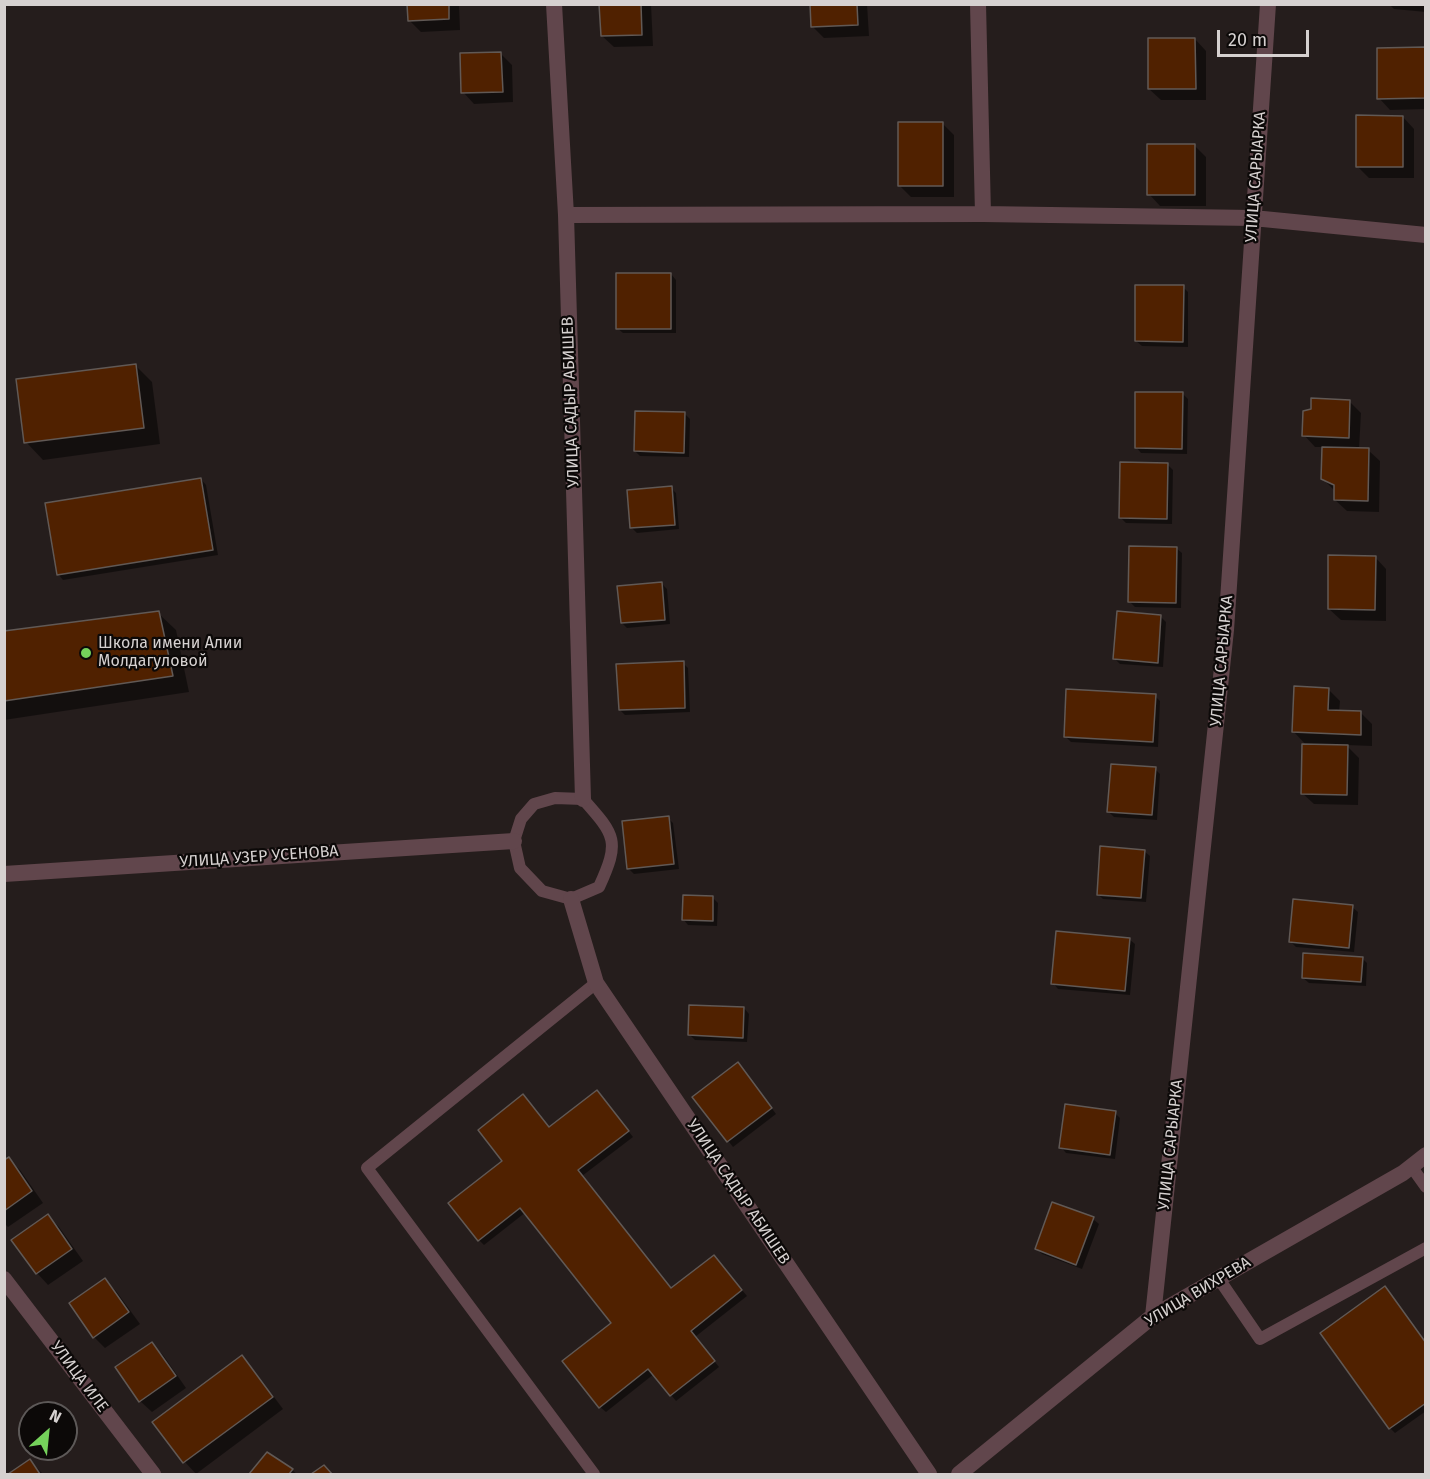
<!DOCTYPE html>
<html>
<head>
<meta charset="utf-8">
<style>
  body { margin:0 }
  #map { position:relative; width:1430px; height:1479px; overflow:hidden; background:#251d1c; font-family:"Fira Sans",sans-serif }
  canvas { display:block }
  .frame { position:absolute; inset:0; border:6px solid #d6d1d0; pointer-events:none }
  .north { position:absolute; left:18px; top:1401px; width:60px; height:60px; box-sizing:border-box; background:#0c0908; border:2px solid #5d5958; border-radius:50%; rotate:27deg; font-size:16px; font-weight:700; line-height:24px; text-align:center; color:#d6d1d0 }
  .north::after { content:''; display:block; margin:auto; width:21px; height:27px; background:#75d25b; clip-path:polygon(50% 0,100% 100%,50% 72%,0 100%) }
  .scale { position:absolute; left:1217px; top:30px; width:92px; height:27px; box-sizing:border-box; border:3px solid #d6d1d0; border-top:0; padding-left:8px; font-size:18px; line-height:21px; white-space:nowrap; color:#d6d1d0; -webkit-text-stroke:4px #0c0908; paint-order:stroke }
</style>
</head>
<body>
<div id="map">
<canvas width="1430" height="1479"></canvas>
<div class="frame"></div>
<div class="north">N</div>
<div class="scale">20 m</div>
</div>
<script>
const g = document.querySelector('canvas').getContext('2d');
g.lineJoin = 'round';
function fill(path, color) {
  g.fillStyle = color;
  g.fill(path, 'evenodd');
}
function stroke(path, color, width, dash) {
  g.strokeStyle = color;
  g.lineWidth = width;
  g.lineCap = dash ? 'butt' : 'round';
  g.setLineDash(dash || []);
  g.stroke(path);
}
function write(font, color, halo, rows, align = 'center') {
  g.font = font + ' "Fira Sans",sans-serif';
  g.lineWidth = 4.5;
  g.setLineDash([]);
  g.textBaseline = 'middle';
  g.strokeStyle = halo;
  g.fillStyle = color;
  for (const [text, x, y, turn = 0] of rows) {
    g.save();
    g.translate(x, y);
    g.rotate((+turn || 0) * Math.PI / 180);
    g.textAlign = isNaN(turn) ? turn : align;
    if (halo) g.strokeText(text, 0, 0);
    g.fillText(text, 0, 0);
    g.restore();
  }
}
fill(new Path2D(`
  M409,4h50l1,26 -39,2 -12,-12z
  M601,4h50l2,42 -39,1 -12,-11z
  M812,4h55l2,32 -45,2 -12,-12z
  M1389,4h37v8l-32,-3z
  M1195,39l11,12v49h-45l-12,-11z
  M1424,49l2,60 -36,1 -11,-12z
  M500,53l12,12 1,37 -39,2 -11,-12z
  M1403,117l11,12v49h-45l-12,-12z
  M942,123l12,12v62h-43l-11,-11z
  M1194,145l12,12v49h-46l-11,-12z
  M671,274l5,6v53h-53l-6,-5z
  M1183,287l5,5v55l-46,-1 -6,-5z
  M135,365l17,17 8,62 -117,16 -17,-18z
  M1183,394l5,5 -1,55 -46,-1 -5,-6z
  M1349,401l12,12 -2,36 9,1 12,11 -1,51 -32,-1 -12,-11v-9l-12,-12 1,-32h-9l-11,-12z
  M684,413l6,6 -1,38 -49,-1 -5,-5z
  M1167,464l6,6 -1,54 -46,-1 -5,-5z
  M201,479l5,6 12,70 -155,25 -5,-6z
  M671,488l5,5 3,36 -42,4 -5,-5z
  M1176,548l6,5 -1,55 -46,-1 -5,-5z
  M1375,557l11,12v52l-45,-1 -12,-11z
  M661,583l6,6 3,35 -43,4 -5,-5z
  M158,613l18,17 13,62 -185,28v-88z
  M1161,617l5,5 -3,45 -43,-3 -5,-5z
  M683,663l5,5 2,44 -65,3 -5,-5z
  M1328,689l12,12 -1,11 22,1 11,11v22l-26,-1 13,13 -1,47 -44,-1 -12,-11 5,-47 -14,-15z
  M1155,696l5,5 -2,46 -87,-5 -6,-6z
  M1155,769l5,5 -3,46 -43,-3 -5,-5z
  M668,818l5,5 6,46 -45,5 -5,-5z
  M1144,851l6,5 -4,46 -43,-3 -5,-5z
  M713,898l5,5 -1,23 -29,-1 -5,-6z
  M1352,907l6,5 -4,40 -58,-5 -5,-5z
  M1129,939l6,5 -5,51 -72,-6 -5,-6z
  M1362,958l5,5 -1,23 -57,-3 -6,-5z
  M744,1008l5,6 -2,28 -52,-2 -5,-5z
  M743,1069l33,45 -43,33 -39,-50z
  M602,1097l31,40 -51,39 89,114 48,-28 28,34 -52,41 24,30 -43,34 -22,-27 -48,38 -6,-5 13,-84 -87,-111 -42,33 -5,-5 71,-111z
  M1115,1113l5,5 -5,41 -49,-6 -5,-6z
  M8,1159l12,11 23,33 -35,24 -4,-4v-62z
  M48,1216l11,11 24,34 -35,24 -11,-12z
  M1093,1219l6,5 -17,45 -40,-15 -5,-5z
  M105,1280l11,11 24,33 -35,24 -11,-11z
  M1426,1343v68l-31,22 -5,-5z
  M152,1344l11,11 23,33 -34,24 -12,-11z
  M242,1357l11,12 30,40 -87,65 -11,-12 -31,-40z
  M267,1454l25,16 5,4h-46z
  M30,1461l13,13h-32z`), '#0007');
const building = new Path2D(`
  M407,4h42v15l-41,2z
  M599,4h42l1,31 -41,1z
  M810,4h47l1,21 -47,2z
  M1148,38h47l1,51h-48z
  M1425,47v51l-48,1v-51z
  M501,52l2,40 -42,1 -1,-40z
  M1356,115l47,1v51h-47z
  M898,122h45v64h-45z
  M1147,144h48v51h-48z
  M616,273h55v56h-55z
  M1135,285h49l-1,57 -48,-1z
  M136,364l8,64 -120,15 -8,-64z
  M1135,392h48l-1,57 -47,-1z
  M1311,398l39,2 -1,38 -47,-2 1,-25 8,-2z
  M635,411l50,1 -1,41 -50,-2z
  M1322,447l47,1 -1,53 -34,-1v-15l-13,-6z
  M1120,462l48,1 -1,56 -48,-1z
  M201,478l12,72 -156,25 -12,-72z
  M672,486l3,39 -45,3 -3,-38z
  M1129,546l48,1 -1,56 -48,-1z
  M1328,555l48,1 -1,54 -47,-1z
  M662,582l3,38 -44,3 -4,-37z
  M159,611l14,65 -169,25v-70z
  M1117,611l44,4 -3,48 -45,-4z
  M684,661l1,47 -66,2 -3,-46z
  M1294,686l35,2 -1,22 33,1v24l-69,-3z
  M1066,689l90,5 -3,48 -89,-5z
  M1302,744l46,1 -1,50 -46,-1z
  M1111,764l45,3 -4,48 -45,-3z
  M669,816l5,48 -47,5 -5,-48z
  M1100,846l45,4 -4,48 -44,-3z
  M683,895l30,1v25l-31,-1z
  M1293,899l60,6 -4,43 -60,-6z
  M1056,931l74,7 -5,53 -74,-7z
  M1303,953l60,4 -2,25 -59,-4z
  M689,1005l55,2 -1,31 -55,-3z
  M738,1062l34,46 -45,34 -35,-45z
  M597,1090l32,41 -51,39 93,118 43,-33 28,35 -51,41 24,30 -45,35 -22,-27 -49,39 -37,-47 49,-38 -91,-115 -42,33 -30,-38 54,-42 -24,-31 45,-36 26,33z
  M1065,1104l51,7 -6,44 -51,-7z
  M9,1157l23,34 -28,20v-51z
  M1052,1202l42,15 -18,48 -41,-16z
  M48,1214l24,35 -36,25 -25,-34z
  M105,1278l24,34 -36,26 -24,-35z
  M1385,1286l41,57v60l-37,26 -69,-96z
  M152,1342l24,34 -37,26 -24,-35z
  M242,1355l31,42 -90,66 -31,-41z
  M267,1452l26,17 -4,5h-40z
  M30,1459l10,15h-32z
  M324,1465l8,9h-21z`);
fill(building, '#502100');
stroke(building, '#615955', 1.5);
stroke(new Path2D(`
  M555,798l28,1c33,37 37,42 16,88l-28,12 -29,-8 -22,-23 -6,-27 7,-22 13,-15z
  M1411,1166l15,21
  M1219,1279l41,60 166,-91
  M594,1474l-227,-306 229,-185`), '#61464c', 12);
stroke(new Path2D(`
  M554,4l12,211 17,584
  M978,4l5,210
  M566,215l417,-1 270,4 173,17
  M4,874l510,-33
  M571,899l25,84 333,491
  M4,1279l149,195
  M1153,1316l73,-686 42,-626
  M959,1474l194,-158 250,-143 23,-18`), '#61464c', 16);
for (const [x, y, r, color] of [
  [86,653,6,"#75d25b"]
]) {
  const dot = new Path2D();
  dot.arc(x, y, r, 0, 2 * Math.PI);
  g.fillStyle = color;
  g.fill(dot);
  stroke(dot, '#0c0908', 2);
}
write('16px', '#d6d1d0', '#0c0908', [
  ["УЛИЦА САРЫАРКА",1256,177,-86],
  ["УЛИЦА САДЫР АБИШЕВ",571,402,-92],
  ["УЛИЦА САРЫАРКА",1222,661,-85],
  ["УЛИЦА УЗЕР УСЕНОВА",259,857,-4],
  ["УЛИЦА САРЫАРКА",1171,1145,-84],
  ["УЛИЦА САДЫР АБИШЕВ",738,1192,56],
  ["УЛИЦА ВИХРЕВА",1198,1292,-31],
  ["УЛИЦА ИЛЕ",79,1377,53]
]);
write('16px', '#d6d1d0', '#0c0908', [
  ["Школа имени Алии",98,644],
  ["Молдагуловой",98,662]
], 'left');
</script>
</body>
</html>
